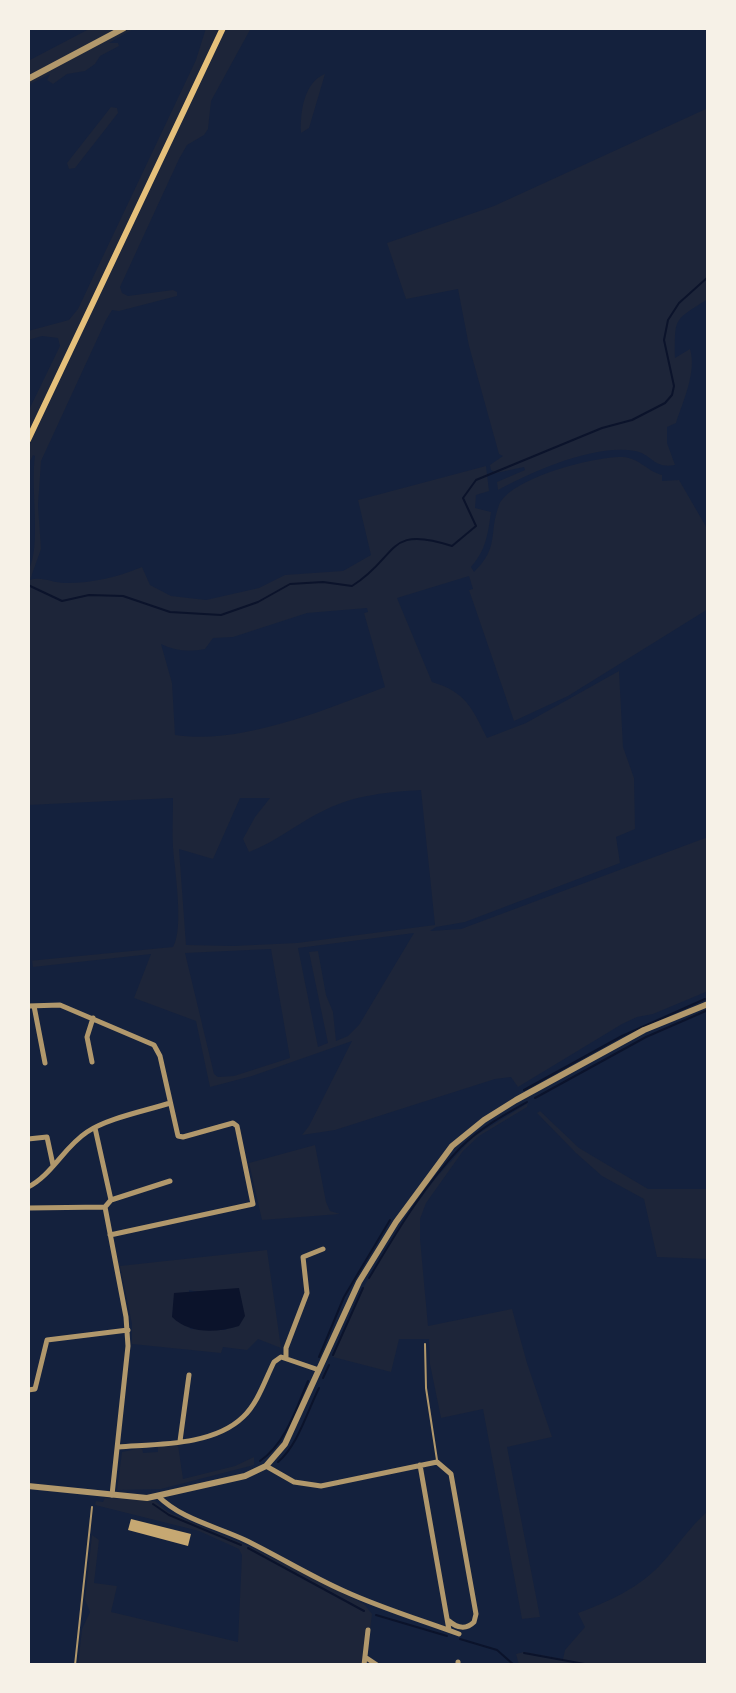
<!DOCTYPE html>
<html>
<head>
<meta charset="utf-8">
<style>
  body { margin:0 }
  #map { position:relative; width:736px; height:1693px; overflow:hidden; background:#14213d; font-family:"Sofia Sans Condensed",sans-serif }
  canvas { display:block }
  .frame { position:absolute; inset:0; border:30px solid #f6f1e7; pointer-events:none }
</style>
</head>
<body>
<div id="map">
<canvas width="736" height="1693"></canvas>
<div class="frame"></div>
</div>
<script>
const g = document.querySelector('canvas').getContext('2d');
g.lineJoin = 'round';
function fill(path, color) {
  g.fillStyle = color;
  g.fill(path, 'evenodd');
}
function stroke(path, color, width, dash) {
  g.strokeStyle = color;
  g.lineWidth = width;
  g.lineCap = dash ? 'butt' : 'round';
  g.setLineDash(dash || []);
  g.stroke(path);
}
fill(new Path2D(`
  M91,28h44l-26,15h9l1,3 -19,10 -5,8 -10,7 -18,3 -14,10 -6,-4 3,-6 -22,11v-24z
  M206,28h45l-40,73 -3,28 -4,6 -17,10 -8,14 -59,128 2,6 6,3 45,-6 4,2v4l-58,15 -7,-1 -6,10 -65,141 -3,44 3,44 -11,31c14,-4 23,4 37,3 26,0 51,-6 75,-16l8,18 21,11 35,4 53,-12 26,-13 58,-4 28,-16 -13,-55 128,-34 3,25 -13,4 -1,13 16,4c-3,22 -5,38 -20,55l3,5c26,-26 14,-37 25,-67 11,-27 96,-49 124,-48 16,1 24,14 39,18v6l17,-1 29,50v79l-140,87 -54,25 -45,-131 4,-1 -4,-13 -72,22 35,84c34,10 40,26 55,56l39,-15 93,-52 4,76 11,31 1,51 -19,8 4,26 -155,59 -29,5 -6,4 31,-2 247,-92v154l-55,23 -16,3 -15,7 -104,63 -7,-10 -16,2 -160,51 -33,5 7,-9 43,-85 -100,35 -42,11 -14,-66 -62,-23 17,-44 -118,13 -1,-6h-4l145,-14c11,-18 2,-75 0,-99 -1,-16 0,-33 0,-50l-145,7v-234c14,-23 2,-83 7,-115l-2,-1 -5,10v-53l32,-66 -2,-8 -16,-2 -14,4v-9l41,-11 9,-11 118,-249zM367,608l1,4 -4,1 21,74c-61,23 -144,58 -210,48l-3,-52 -11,-39c14,7 28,8 44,5l8,-11 20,-1 74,-24zM421,790l14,135 -138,18 -64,3 -47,-1 -7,-96 34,10 27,-61h30l-15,19 -12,22 6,13c27,-10 50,-30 76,-42 30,-15 63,-18 96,-20zM414,933l-55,92 -11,11 -12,5 -3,-29 -7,-17 -8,-44 -9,1 19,91 -10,4 -20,-99zM271,949l19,109 -56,18 -16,1 -4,-3 -29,-121z
  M325,74l-16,54 -8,5c-1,-21 3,-51 24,-59z
  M111,107l6,1 1,5 -43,55 -6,1 -2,-6z
  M708,108v191c-35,22 -33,18 -33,59l15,-9c7,23 -7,52 -14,74l-9,4v16l8,22c-22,4 -23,-11 -40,-14 -41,-7 -101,20 -137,39l-1,-8 28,-12 -1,-3 -28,6 -5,-3 -1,-5 13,-9 -4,-2 -30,-108 -11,-57 -52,10 -19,-56 107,-37z
  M528,1103l-1,4 -48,29 -16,15 -37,52 -6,16v20l8,87 84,-17 15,54 25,74 -45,10 33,170 -18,2 -39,-210 -42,9 -11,-54 -1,-25h-30l-8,33 -58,-15 30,-69 42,-69 30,-40 38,-42z
  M540,1111l39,37 69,41h60v70l-51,-2 -13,-58 -42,-23 -26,-23 -39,-40z
  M315,1145l11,57 4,9 10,3 -78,6 -13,-57z
  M267,1250l14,98 -23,-9 -11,11 -24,-3 -2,6 -89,-9v-20l-12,-58zM189,1290l53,11 -16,29 -36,-1z
  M178,1445l5,34 52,-13 19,-9v8l-93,24 -44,1 5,-38 20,-4 1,5 15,-1v-5z
  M105,1498l50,3 13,11 83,35 113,57 8,10 -6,51h-288l4,-36 8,-17 -5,-12 7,-65 7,5 -5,43 23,3 -6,26 127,30 4,-87 -3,-6 -40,-18 -104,-26 1,-4 7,1z
  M708,1511v154h-189l-3,-11 8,-2 39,7 2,-9 20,-23 -7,-14c30,-11 61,-25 83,-49 16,-17 29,-38 47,-53z`), '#1d2539');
fill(new Path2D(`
  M239,1288l6,28 -6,10c-23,7 -50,8 -67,-9l2,-24z`), '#0b132b');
stroke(new Path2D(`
  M28,585l34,16 27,-6 34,1 47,16 51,3 37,-13 32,-18 33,-2 29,4c47,-29 33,-62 100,-40l24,-20 -13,-28 13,-18 126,-52 30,-8 33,-17 7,-8 2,-9 -10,-46 4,-20 11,-17 29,-26
  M524,1090l98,-54 83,-37
  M535,1098l111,-61 62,-27
  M369,1278c27,-45 55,-93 92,-131 19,-19 43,-32 66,-45
  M333,1355l30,-67
  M319,1357l25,-60 46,-77
  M323,1378l6,-13
  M260,1461c26,-18 36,-52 48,-80
  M278,1462c20,-17 29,-50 41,-74
  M153,1504l16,11 72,30
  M248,1548l116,63
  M376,1615l71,21
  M460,1639l37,11 17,15
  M524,1653l66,12`), '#0b132b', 2);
fill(new Path2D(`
  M131,1519l60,15 -3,12 -60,-16z`), '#c6a872');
stroke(new Path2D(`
  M425,1344l1,44 11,72
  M75,1665l17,-158`), '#b1986c', 2);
stroke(new Path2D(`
  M28,1006l32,-1 94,40 6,11 18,80 5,1 50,-14 4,3 16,78 -143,31
  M34,1006l11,57
  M92,1062l-5,-25 6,-19
  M28,1139l19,-2 6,28
  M28,1187c24,-12 36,-40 59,-55 21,-14 58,-21 83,-29
  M111,1200l59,-19
  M105,1207l21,110 2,29 -16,149
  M28,1208l77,-1 6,-7 -16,-72
  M286,1357v-9l21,-55 -4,-36 20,-8
  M28,1390l7,-1 12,-49 81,-10
  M180,1441l9,-66
  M118,1447c39,-3 95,-1 125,-30 15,-14 22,-37 31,-55l7,-5 38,13
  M420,1465l29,165
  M266,1466l28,16 27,4 116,-24 14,12 25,140 -2,8c-8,8 -17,6 -25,-1
  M158,1496c23,23 57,30 87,44 33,16 65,36 99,51 37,17 77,29 115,43
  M365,1657l12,8
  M458,1662v3
  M364,1665l4,-35`), '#b1986c', 5);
stroke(new Path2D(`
  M28,79l96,-51
  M28,1486l119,12 98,-22 21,-10 19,-22 74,-162 37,-60 56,-76 32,-26 32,-20 128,-70 64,-26`), '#b1986c', 6);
stroke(new Path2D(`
  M28,440l195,-412`), '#e5c07b', 6);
</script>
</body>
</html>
